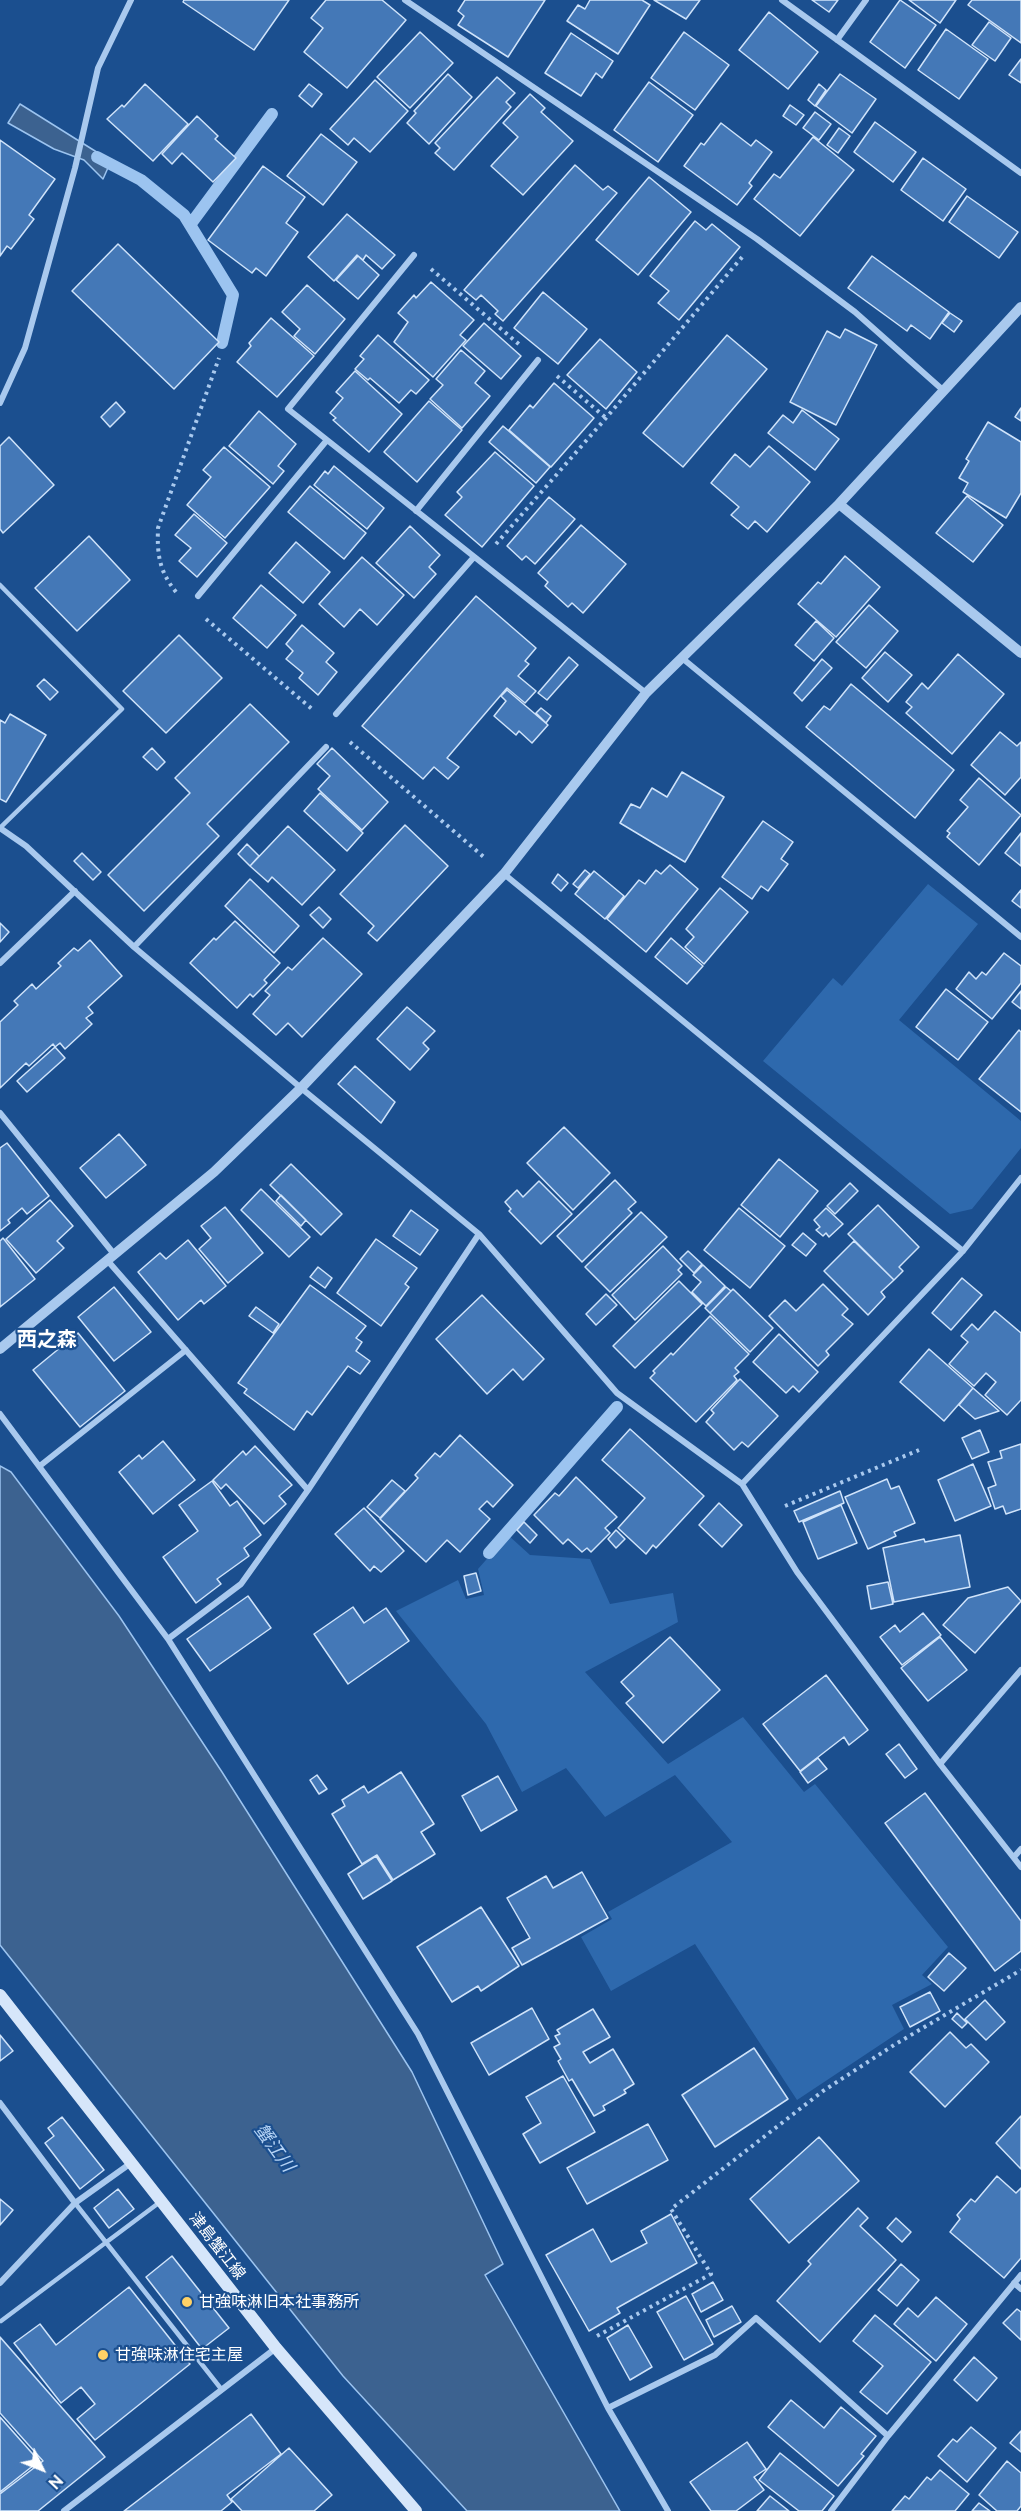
<!DOCTYPE html>
<html>
<head>
<meta charset="utf-8">
<style>
  body { margin:0 }
  #map { position:relative; width:1021px; height:2511px; overflow:hidden; background:#1b4f8f; font-family:Raleway,sans-serif }
  canvas { display:block }
  .north { position:absolute; left:12px; top:2439px; width:60px; height:60px; -webkit-text-stroke:4px #1b4f8f; paint-order:stroke; rotate:133deg; font-size:16px; font-weight:700; line-height:24px; text-align:center; color:#fff }
  .north::after { content:''; display:block; margin:auto; width:21px; height:27px; background:#fff; clip-path:polygon(50% 0,100% 100%,50% 72%,0 100%) }
</style>
</head>
<body>
<div id="map">
<canvas width="1021" height="2511"></canvas>
<div class="north">N</div>
</div>
<script>
const g = document.querySelector('canvas').getContext('2d');
g.lineJoin = 'round';
function fill(path, color) {
  g.fillStyle = color;
  g.fill(path, 'evenodd');
}
function stroke(path, color, width, dash) {
  g.strokeStyle = color;
  g.lineWidth = width;
  g.lineCap = dash ? 'butt' : 'round';
  g.setLineDash(dash || []);
  g.stroke(path);
}
function write(font, color, halo, rows, align = 'center') {
  g.font = font + ' Raleway,"Noto Sans JP",sans-serif';
  g.lineWidth = 4.5;
  g.setLineDash([]);
  g.textBaseline = 'middle';
  g.strokeStyle = halo;
  g.fillStyle = color;
  for (const [text, x, y, turn = 0] of rows) {
    g.save();
    g.translate(x, y);
    g.rotate((+turn || 0) * Math.PI / 180);
    g.textAlign = isNaN(turn) ? turn : align;
    if (halo) g.strokeText(text, 0, 0);
    g.fillText(text, 0, 0);
    g.restore();
  }
}
fill(new Path2D(`
  M928,884l50,40 -79,96 122,101v27l-49,61 -22,5 -187,-153 70,-83 9,8z
  M508,1535l22,20 60,4 20,45 63,-11 5,29 -93,50 83,92 75,-47 61,75 11,-8 133,163 -26,28 10,9 -40,21 12,24 -107,71 -102,-156 -84,47 -30,-54 31,-18 -4,-7 124,-70 -57,-67 -70,42 -39,-49 -44,24 -36,-68 -90,-113 62,-31 8,19 18,-4 -6,-26z`), '#2e69ad');
const water = new Path2D(`
  M20,104l91,57 -8,18 -19,-19 -30,-11 -46,-26z
  M0,1466l11,6 108,144 103,156 190,300 91,192 -18,11 135,236h-153l-124,-135 -343,-431z`);
fill(water, '#3c6290');
stroke(water, '#9cc4f0', 1.5);
stroke(new Path2D(`
  M97,157l44,23 43,35 49,80 -11,48
  M190,225l82,-111
  M489,1553l128,-146`), '#9cc4f0', 12);
const building = new Path2D(`
  M184,0h105l-35,50 -71,-48z
  M326,0h56l24,20 -59,68 -43,-36 19,-24 -12,-10z
  M465,0h80l-37,57 -50,-32 6,-9 -6,-5z
  M590,0h52l8,5 -32,49 -51,-33 11,-16 7,4z
  M654,0h46l-14,19z
  M812,0h26l-9,12z
  M900,0l36,25 -31,43 -35,-26z
  M909,0h47l-16,23z
  M972,0h49v43l-53,-38z
  M769,12l49,40 -30,37 -49,-39z
  M989,22l22,16 -16,23 -23,-16z
  M946,29l42,30 -29,40 -41,-29z
  M420,32l33,31 -43,45 -33,-31z
  M684,32l45,33 -34,45 -44,-32z
  M571,33l42,28 -11,17 -6,-5 -15,23 -36,-23z
  M1021,59v24l-12,-8z
  M448,74l24,23 -43,47 -22,-21 9,-10 -2,-2z
  M840,74l36,25 -24,34 -36,-27z
  M497,77l18,16 -9,9 5,5 -57,63 -19,-17 5,-5 -5,-5z
  M375,80l33,31 -38,41 -16,-14 -6,7 -18,-16z
  M649,82l44,33 -35,47 -44,-32z
  M145,84l43,40 -35,37 -46,-42 15,-14 2,2z
  M309,84l13,10 -10,13 -13,-11z
  M819,84l7,6 -11,16 -7,-6z
  M530,94l15,14 -4,4 32,29 -50,54 -32,-29 27,-29 -15,-14z
  M790,105l14,10 -8,10 -13,-9z
  M815,112l16,12 -12,16 -16,-12z
  M197,116l21,20 -3,3 21,19 -23,24 -31,-29 -10,11 -10,-10z
  M875,122l41,30 -23,30 -39,-30z
  M721,123l30,23 5,-6 16,12 -23,31 3,3 -15,19 -53,-39 17,-23 3,2z
  M839,128l11,8 -12,17 -11,-8z
  M321,134l36,28 -34,43 -36,-29z
  M813,137l41,33 -54,66 -46,-37 20,-25 6,4z
  M0,140l55,39 -26,36 5,4 -23,30 -4,-3 -7,10z
  M923,158l43,31 -23,32 -42,-31z
  M575,165l28,25 5,-4 9,7 -114,128 -8,-7 3,-3 -17,-16 -5,5 -12,-10z
  M263,166l42,31 -19,26 12,9 -32,44 -10,-8 -4,5 -44,-33z
  M649,177l42,35 -53,63 -42,-35z
  M967,196l51,36 -19,26 -50,-36z
  M347,214l48,41 -13,14 -16,-14 -3,5 -6,-5 -23,26 -26,-24z
  M695,221l11,9 6,-6 28,23 -61,73 -21,-17 11,-12 -19,-15z
  M118,244l101,98 -45,47 -102,-98z
  M358,256l21,19 -21,24 -22,-19z
  M872,256l77,56 -19,27 -19,-14 -4,6 -59,-43z
  M431,282l43,38 -14,15 6,5 -33,37 -39,-35 14,-20 -10,-9 16,-18 2,3z
  M307,285l38,34 -30,35 -21,-18 6,-7 -18,-17z
  M543,292l44,37 -29,35 -44,-36z
  M950,313l12,8 -8,11 -12,-9z
  M271,318l43,38 -37,41 -40,-35 14,-16 -2,-3z
  M484,323l37,33 -20,23 -38,-33z
  M845,329l32,16 -41,80 -46,-23 37,-71 13,7z
  M378,335l51,45 -13,14 -5,-4 -12,13 -29,-25 -2,2 -13,-11 9,-10 -4,-3z
  M727,335l40,34 -84,98 -40,-34z
  M600,339l37,33 -31,37 -39,-34z
  M461,350l24,21 -10,12 15,13 -28,32 -32,-29 13,-14 -7,-6z
  M355,371l47,43 -33,38 -36,-32 3,-2 -6,-5 13,-15 -7,-6z
  M554,383l40,35 -43,49 -42,-37 21,-25 3,3z
  M429,401l33,29 -45,52 -33,-30z
  M116,402l9,10 -15,15 -9,-10z
  M1021,408v13l-6,-4z
  M802,410l37,29 -24,31 -47,-37 15,-18 10,8z
  M259,411l37,33 -18,22 6,5 -11,13 -44,-38z
  M988,422l33,20v51l-15,25 -43,-26 5,-9 -9,-5 10,-17 -3,-2z
  M503,426l47,41 -14,16 -47,-41z
  M9,437l45,48 -51,48 -3,-4v-83z
  M769,446l41,36 -43,50 -12,-11 -7,8 -17,-14 8,-8 -28,-24 24,-29 15,13z
  M224,447l46,40 -45,51 -38,-33 24,-28 -8,-7z
  M495,452l39,34 -52,61 -37,-32 17,-18 -5,-5z
  M334,466l50,42 -17,21 -53,-44 11,-14 3,3z
  M310,486l56,47 -22,26 -56,-47z
  M967,496l36,29 -30,37 -37,-29z
  M549,497l26,22 -40,45 -9,-8 -4,4 -15,-14z
  M194,514l33,29 -30,34 -18,-16 12,-13 -16,-13z
  M581,525l45,39 -43,49 -11,-10 -4,4 -23,-21 3,-4 -10,-9z
  M410,526l30,29 -11,12 7,7 -22,24 -38,-35z
  M89,536l41,44 -53,51 -42,-43z
  M296,542l34,30 -27,31 -34,-30z
  M845,556l35,31 -44,50 -38,-33 20,-22 3,2z
  M362,557l42,38 -27,30 -17,-16 -16,18 -25,-23z
  M261,585l35,30 -29,33 -34,-30z
  M476,596l60,52 -11,13 4,3 -11,12 18,15 -11,12 -18,-15 -60,70 12,9 -11,12 -14,-12 -11,12 -61,-53z
  M869,605l29,26 -32,37 -30,-26z
  M816,621l18,17 -20,23 -19,-16z
  M302,625l32,28 -8,9 11,10 -19,23 -19,-17 4,-5 -17,-14 7,-8 -7,-7z
  M179,635l43,43 -56,55 -43,-42z
  M885,652l27,23 -24,27 -26,-24z
  M958,654l46,40 -52,60 -46,-41 6,-6 -6,-5 16,-19 6,6z
  M569,657l9,8 -31,35 -9,-7z
  M822,659l10,9 -30,33 -8,-8z
  M44,679l14,13 -8,8 -13,-14z
  M851,684l103,86 -39,48 -109,-91 18,-21 6,4z
  M507,690l41,35 -16,18 -13,-12 -3,4 -22,-19 12,-15 -5,-5z
  M250,704l39,38 -82,82 12,12 -75,75 -36,-36 82,-82 -15,-15z
  M541,708l10,8 -5,7 -10,-10z
  M10,714l36,21 -40,67 -6,-3v-79l5,3z
  M1000,732l17,14 4,-4v35l-16,18 -34,-30z
  M152,748l13,14 -8,8 -14,-13z
  M332,748l56,54 -26,28 -44,-41 12,-13 -13,-12z
  M682,772l42,25 -39,65 -65,-39 11,-19 9,4 12,-20 15,9z
  M979,778l42,37 -42,50 -32,-28 3,-4 -3,-2 21,-24 -8,-7z
  M320,793l43,40 -16,18 -43,-40z
  M763,821l30,21 -12,17 7,5 -20,27 -7,-5 -9,13 -30,-22z
  M405,825l43,41 -71,75 -9,-8 6,-7 -34,-32z
  M288,826l47,44 -33,35 -30,-28 -4,5 -18,-16z
  M1021,833v33l-16,-13z
  M247,844l12,12 -9,10 -12,-12z
  M82,853l19,19 -8,8 -19,-19z
  M670,865l28,24 -52,63 -39,-33 32,-39 6,4 11,-14 5,4z
  M585,870l5,4 -12,14 -5,-4z
  M594,871l30,25 -19,23 -30,-25z
  M558,874l10,9 -7,8 -9,-8z
  M250,879l49,47 -25,27 -49,-47z
  M720,888l28,24 -44,52 -19,-17 9,-10 -8,-8z
  M1021,890v18l-9,-7z
  M319,907l12,12 -8,9 -13,-13z
  M235,921l45,42 -16,17 3,3 -14,14 -3,-3 -13,14 -47,-45 24,-25 2,2z
  M0,923l9,9 -9,10z
  M323,938l39,36 -60,63 -14,-14 -12,12 -23,-21 17,-19 -5,-4 23,-24 4,3z
  M671,938l32,28 -16,18 -32,-27z
  M90,940l32,36 -34,31 5,6 -7,5 6,6 -27,25 -5,-6 -5,4 -2,-3 -24,22 -3,-3 -26,25v-66l18,-17 -4,-4 18,-17 4,5 25,-23 -3,-3 16,-15 4,3z
  M1004,953l17,13v17l-29,36 -36,-30 13,-17 7,7 6,-7 4,3z
  M946,989l42,33 -30,38 -42,-33z
  M1021,991v18l-9,-7z
  M407,1007l28,24 -12,12 6,6 -19,21 -33,-31z
  M1019,1030l2,2v80l-42,-33z
  M55,1047l10,11 -38,34 -10,-11z
  M355,1066l40,36 -14,21 -43,-39z
  M564,1127l46,46 -37,37 -46,-47z
  M119,1134l27,31 -40,33 -26,-30z
  M7,1143l42,53 -22,18 -5,-6 -14,12 2,3 -10,8v-83z
  M779,1159l39,32 -38,46 -39,-32z
  M291,1164l51,50 -21,21 -51,-50z
  M615,1180l21,22 -8,7 4,4 -50,49 -25,-26z
  M539,1181l33,33 -31,30 -32,-33 2,-2 -6,-7 12,-12 6,7z
  M850,1183l8,8 -23,23 -8,-8z
  M261,1189l49,48 -21,20 -48,-47z
  M281,1195l25,25 -5,6 -25,-25z
  M50,1200l23,26 -16,15 7,7 -28,25 -30,-34z
  M878,1205l41,42 -20,20 4,4 -9,9 -46,-46z
  M225,1207l38,46 -35,30 -29,-34 12,-11 -10,-12z
  M739,1208l46,38 -35,42 -46,-38z
  M826,1208l17,16 -14,13 -3,-4 -3,3 -7,-6 4,-3 -6,-7z
  M411,1210l27,20 -18,25 -27,-19z
  M641,1212l26,25 -57,55 -25,-25z
  M803,1233l13,11 -10,12 -14,-11z
  M3,1238l32,41 -35,28v-66z
  M376,1239l41,29 -12,16 4,3 -28,39 -44,-33z
  M188,1240l38,46 -22,18 -3,-4 -23,20 -40,-48 22,-19 6,6z
  M854,1241l40,39 -13,12 4,5 -17,18 -44,-44z
  M663,1246l19,20 -4,4 4,4 -47,46 -23,-25z
  M688,1251l14,13 -8,9 -14,-14z
  M703,1265l22,21 -19,20 -14,-14 9,-10 -8,-7z
  M318,1267l14,11 -7,10 -15,-11z
  M962,1278l20,17 -31,35 -19,-17z
  M679,1281l23,23 -67,64 -22,-22z
  M823,1284l25,25 -6,6 11,9 -27,27 3,4 -11,11 -49,-50 16,-16 11,11z
  M310,1285l56,41 -10,12 6,4 -6,9 14,10 -10,13 -12,-8 -36,49 -5,-4 -13,19 -50,-37 3,-4 -9,-6z
  M114,1287l37,45 -37,29 -36,-44z
  M726,1287l5,4 -21,22 -5,-5z
  M733,1289l40,39 -23,24 -40,-39z
  M606,1294l11,11 -21,20 -10,-11z
  M482,1295l62,64 -21,21 -10,-11 -26,25 -51,-55z
  M256,1307l23,17 -6,9 -24,-17z
  M995,1311l26,22v67l-14,15 -22,-20 11,-13 -10,-9 -12,13 -25,-22 19,-22 -7,-6 11,-12 6,6z
  M710,1316l39,38 -14,14 4,4 -5,4 3,4 -41,42 -46,-44 5,-5 -2,-2 18,-18 2,2z
  M78,1333l47,58 -45,36 -47,-57z
  M779,1334l39,38 -19,20 -6,-6 -7,7 -33,-31z
  M929,1349l44,39 -29,33 -44,-39z
  M740,1379l38,37 -30,31 -6,-5 -8,8 -28,-28 8,-9 -3,-3z
  M973,1388l26,23 -24,8 -16,-14z
  M630,1429l74,67 -48,52 -3,-3 -7,9 -28,-26 27,-30 -43,-38z
  M980,1430l9,22 -17,7 -10,-21z
  M460,1435l53,50 -20,22 -6,-6 -8,8 11,10 -30,33 -13,-12 -21,22 -46,-43 38,-41 -3,-3 20,-22 5,4z
  M163,1441l32,39 -42,34 -34,-42 20,-17 3,4z
  M1021,1444v65l-15,5 -3,-8 -8,3 -7,-21 8,-3 -8,-23 14,-4 -2,-7z
  M255,1446l37,39 -13,11 7,8 -22,20 -38,-40 -5,5 -8,-9 30,-29 3,4z
  M973,1464l18,42 -36,15 -17,-41z
  M576,1477l41,40 -12,11 5,5 -19,19 -4,-4 -5,4 -14,-13 -5,5 -29,-29 21,-22 4,3z
  M887,1479l4,10 8,-3 16,37 -21,9 2,4 -28,13 -23,-52z
  M392,1480l13,11 -25,27 -13,-11z
  M212,1481l18,25 7,-5 24,34 -17,13 5,8 -32,23 4,5 -25,19 -33,-46 35,-26 -19,-26z
  M840,1491l4,12 -45,19 -5,-11z
  M719,1503l23,22 -20,22 -23,-22z
  M841,1505l16,38 -39,16 -15,-37z
  M364,1508l40,43 -23,21 -7,-6 -4,5 -35,-37z
  M524,1522l13,13 -7,8 -13,-13z
  M616,1530l9,9 -9,9 -8,-9z
  M960,1535l10,52 -76,15 -11,-54 41,-9 1,3z
  M476,1573l5,18 -13,4 -4,-19z
  M888,1582l5,22 -22,5 -4,-23z
  M1008,1587l13,14 -46,52 -32,-28 25,-27z
  M248,1596l23,32 -61,43 -23,-32z
  M353,1607l11,16 22,-15 23,33 -61,43 -34,-50z
  M923,1613l18,22 -39,30 -22,-28 15,-12 5,7z
  M670,1637l50,53 -57,53 -37,-40 8,-7 -13,-14z
  M940,1637l27,33 -39,31 -27,-33z
  M826,1675l42,55 -19,15 -5,-8 -44,34 -37,-47z
  M899,1744l18,25 -12,9 -19,-24z
  M818,1758l9,11 -19,14 -8,-11z
  M401,1772l33,52 -13,8 14,22 -42,26 -16,-25 -15,9 -30,-50 13,-8 -3,-6 22,-14 4,7z
  M317,1775l10,14 -8,5 -9,-14z
  M498,1776l19,34 -36,21 -19,-35z
  M925,1793l96,128v30l-26,20 -110,-148z
  M376,1856l16,25 -29,18 -15,-25z
  M582,1872l26,46 -86,47 -10,-17 18,-10 -23,-40 39,-22 7,12z
  M481,1907l38,59 -38,25 -3,-5 -26,16 -35,-55z
  M949,1953l17,15 -22,23 -16,-14z
  M930,1992l10,19 -30,16 -10,-20z
  M985,2000l20,22 -19,18 -21,-21z
  M532,2008l17,31 -60,36 -18,-32z
  M593,2009l17,28 -27,15 7,11 23,-14 21,35 -10,6 2,3 -23,13 2,4 -11,6 -22,-37 -3,2 -11,-20 3,-2 -7,-12 6,-3 -5,-8 5,-2 -3,-4z
  M957,2013l10,10 -5,5 -10,-9z
  M950,2032l16,16 5,-4 18,18 -44,45 -35,-35z
  M0,2035l13,16 -13,10z
  M754,2048l34,51 -73,48 -33,-52z
  M563,2076l32,56 -55,31 -17,-29 18,-11 -15,-26z
  M1021,2116v53l-25,-26z
  M62,2117l42,53 -24,19 -35,-46 9,-7 -6,-8z
  M648,2124l20,36 -81,44 -20,-36z
  M819,2137l40,44 -70,62 -39,-44z
  M997,2176l19,17 5,-5v70l-17,20 -54,-46 10,-13 -3,-4 14,-16 4,3z
  M118,2189l16,20 -25,19 -15,-20z
  M0,2199l13,11 -13,15z
  M858,2208l10,10 -8,8 36,34 -76,82 -43,-41 34,-37 -3,-3z
  M671,2214l26,49 -80,45 3,5 -31,18 -43,-76 47,-26 18,33 36,-19 -6,-12z
  M896,2218l15,14 -9,10 -15,-14z
  M172,2256l57,72 -27,21 -56,-72z
  M901,2264l18,16 -22,26 -19,-16z
  M713,2282l10,18 -22,12 -9,-18z
  M129,2287l61,77 -95,76 -18,-21 18,-15 -14,-17 -20,16 -47,-60 26,-19 16,21z
  M686,2296l27,48 -29,16 -27,-48z
  M936,2297l31,27 -31,37 -42,-37 14,-16 10,9z
  M732,2306l9,16 -27,15 -8,-17z
  M1017,2309l4,3v28l-18,-17z
  M875,2315l56,47 -44,52 -27,-22 23,-26 -30,-25z
  M628,2325l24,42 -22,13 -23,-42z
  M0,2337l105,120 -67,54h-38v-17l43,-33 -43,-48z
  M974,2357l23,21 -20,23 -23,-21z
  M791,2400l33,28 17,-21 35,29 -15,18 3,2 -26,30 -70,-59z
  M251,2414l30,40 -54,41 5,7 -11,9h-97z
  M0,2417l39,44 -39,31z
  M971,2427l25,21 -29,34 -29,-26 15,-17 4,3z
  M1021,2431v21l-11,-9z
  M747,2442l19,27 -12,8 10,13 -28,21h-25l-21,-29z
  M289,2448l43,47 -18,16h-72l-11,-12z
  M780,2453l54,43 -12,15h-23l-40,-31z
  M1007,2461l14,12v33l-4,5h-20l-18,-16z
  M940,2470l29,24 -14,17h-63l13,-15 4,3 18,-22 4,3z
  M770,2496l19,15h-32z
  M979,2503l11,8h-18z`);
fill(building, '#4478b7');
stroke(building, '#cfe3fa', 1.5);
stroke(new Path2D(`
  M431,269l90,77
  M557,376l49,42
  M496,544l110,-126 137,-162
  M176,592c-17,-21 -19,-38 -18,-64l61,-170
  M206,619l106,90
  M350,742l135,116
  M785,1506l134,-56
  M597,2336l114,-62 -40,-65 152,-118 71,-46 127,-75`), '#a9c9ee', 4, [3, 4.5]);
stroke(new Path2D(`
  M0,585l122,124 -122,119
  M75,2203l147,187
  M1,2321l159,-119`), '#a9c9ee', 4.5);
stroke(new Path2D(`
  M405,0l352,239 98,73 89,79
  M782,0l239,173
  M837,40l29,-40
  M414,255l-126,154 358,284
  M0,403l25,-55 50,-180 23,-100 33,-68
  M416,511l122,-151
  M198,596l129,-156
  M682,658l339,279
  M336,714l138,-157
  M0,828l26,18 108,101 167,141 178,146 138,159 125,91 55,88 143,192 81,103
  M504,874l459,377
  M134,947l192,-200
  M0,963l75,-72
  M0,1113l114,141
  M107,1260l201,230
  M0,1414l168,225 250,395 190,374 60,103
  M41,1465l145,-115
  M742,1484l221,-233 58,-73
  M168,1639l73,-55 67,-94 171,-256
  M940,1764l81,-94
  M1014,1857l7,-8
  M0,2103l75,100
  M0,2283l75,-80 56,-40
  M1014,2283l7,6
  M608,2408l107,-53 41,-37 132,118
  M64,2511l212,-163
  M831,2511l57,-75 133,-161`), '#a9c9ee', 6);
stroke(new Path2D(`
  M839,504l182,149
  M0,1349l214,-177 87,-84 203,-214 142,-181 193,-189 182,-197`), '#a9c9ee', 10);
stroke(new Path2D(`
  M0,1995l276,353 140,163`), '#d6e6fa', 12);
for (const [x, y, r, color] of [
  [187,2302,6,"#ffd166"],
  [103,2355,6,"#ffd166"]
]) {
  const dot = new Path2D();
  dot.arc(x, y, r, 0, 2 * Math.PI);
  g.fillStyle = color;
  g.fill(dot);
  stroke(dot, '#1b4f8f', 2);
}
write('16px', '#fff', '#1b4f8f', [
  ["津島蟹江線",217,2246,52]
]);
write('16px', '#fff', '#1b4f8f', [
  ["甘強味淋旧本社事務所",199,2302],
  ["甘強味淋住宅主屋",115,2355]
], 'left');
write('italic 18px', '#b5d3f5', '#1b4f8f', [
  ["蟹江川",274,2148,54]
]);
write('bold 20px', '#fff', '#1b4f8f', [
  ["西之森",47,1340]
]);
</script>
</body>
</html>
